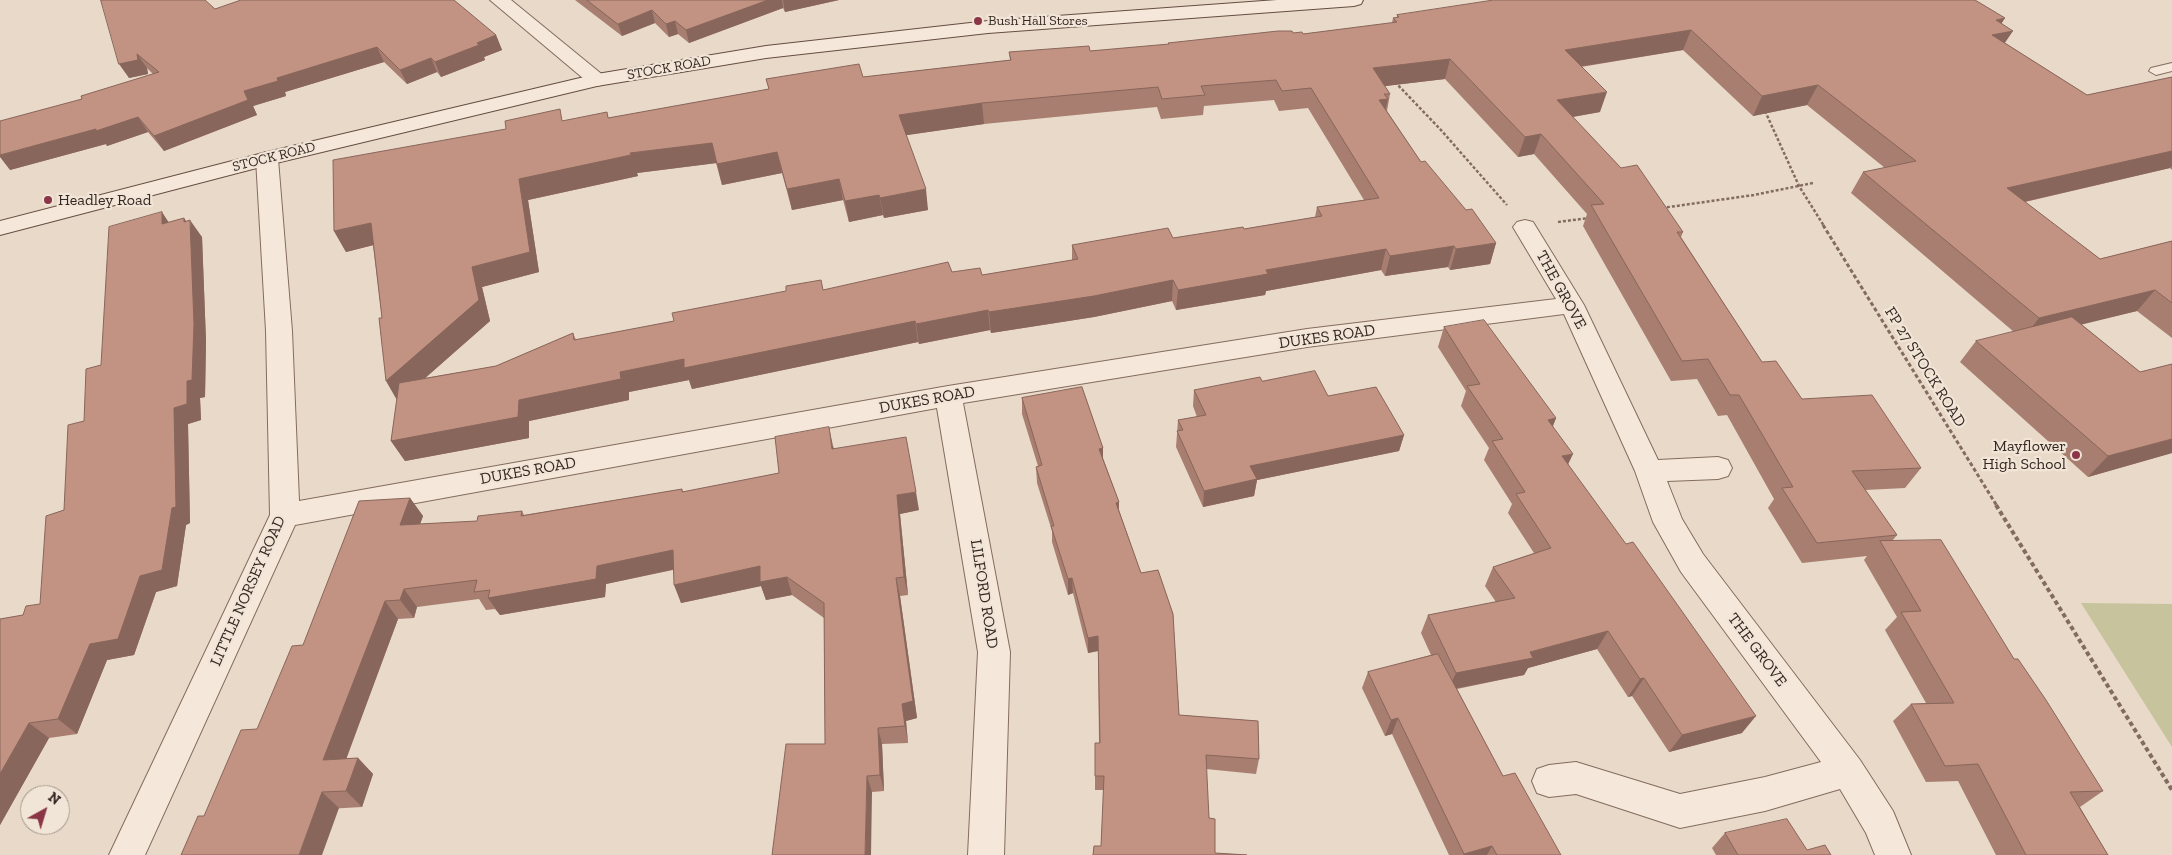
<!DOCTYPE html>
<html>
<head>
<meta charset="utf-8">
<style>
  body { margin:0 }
  #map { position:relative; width:2172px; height:855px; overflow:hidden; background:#e9d9c8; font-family:"Zilla Slab",serif }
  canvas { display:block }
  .north { position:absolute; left:20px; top:785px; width:50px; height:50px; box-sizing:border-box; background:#f1e5d7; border:1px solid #a6998e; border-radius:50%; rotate:39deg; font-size:14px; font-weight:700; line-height:20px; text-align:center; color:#352721 }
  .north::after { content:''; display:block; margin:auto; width:18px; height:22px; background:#8a3646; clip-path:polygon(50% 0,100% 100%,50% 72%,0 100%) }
</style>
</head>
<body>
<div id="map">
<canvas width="2172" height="855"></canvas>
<div class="north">N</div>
</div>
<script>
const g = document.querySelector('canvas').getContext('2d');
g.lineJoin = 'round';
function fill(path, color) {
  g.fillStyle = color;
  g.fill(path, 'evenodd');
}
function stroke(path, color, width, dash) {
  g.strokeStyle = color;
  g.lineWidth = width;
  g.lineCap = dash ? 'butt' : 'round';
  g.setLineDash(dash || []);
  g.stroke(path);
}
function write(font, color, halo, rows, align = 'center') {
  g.font = font + ' "Zilla Slab",serif';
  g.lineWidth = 4.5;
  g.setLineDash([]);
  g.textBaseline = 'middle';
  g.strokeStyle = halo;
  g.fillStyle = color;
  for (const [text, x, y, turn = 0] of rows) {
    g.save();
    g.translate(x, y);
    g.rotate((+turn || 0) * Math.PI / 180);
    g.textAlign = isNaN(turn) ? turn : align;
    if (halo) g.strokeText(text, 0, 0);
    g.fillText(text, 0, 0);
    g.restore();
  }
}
fill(new Path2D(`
  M2081,603l91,1v143z`), '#c6c39d');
const service = new Path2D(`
  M2172,63v8l-16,4 -7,-4 2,-3z`);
const minor = new Path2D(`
  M490,0h21l93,76 3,4 -3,4 -7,2 -7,-2z
  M267,152l8,2 3,5 14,172 7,170 649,-115 359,-57 249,-30 -43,-72 4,-5 8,-2 8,2 51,83 74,155 60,-3 10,3 4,8 -4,8 -10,3 -51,2 15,38 21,35 157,206 33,51 18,44h-36l-9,-22 -26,-44 -75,22 -85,17 -104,-34 -27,3 -12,-4 -5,-12 5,-12 12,-4 27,-3 104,32 85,-17 56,-15 -140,-190 -28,-50 -18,-51 -71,-157 -257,33 -344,56 47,249 -6,203h-36l10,-203 -41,-244 -642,117 -150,330h-36l161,-340 -4,-184 -10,-172 3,-5z`);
const secondary = new Path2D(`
  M1277,0h86l-2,4 -7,2 -366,27 -222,25 -169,28 -325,78 -272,71v-14l267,-69 330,-78 169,-28 222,-25z`);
stroke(service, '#836c5f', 2);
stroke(minor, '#836c5f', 2);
stroke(secondary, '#654d42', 2);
stroke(new Path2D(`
  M1395,82l45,47 67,76
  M1765,111l34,75 25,40
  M1662,208l92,-13 59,-12
  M1558,222l31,-4`), '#836c5f', 2.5, [3, 2]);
stroke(new Path2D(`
  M1823,225l174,281`), '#836c5f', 3, [4, 2.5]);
stroke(new Path2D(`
  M1996,505l176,285`), '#836c5f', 4, [4.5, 3]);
fill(service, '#f5e8da');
fill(minor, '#f5e8da');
fill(secondary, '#f5e8da');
fill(new Path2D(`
  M101,0l114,9 281,26 6,15 -18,7 1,3 -44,17 -4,-5 -30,12 -23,-22 -99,30 1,4 -33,10 4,9 -93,36 -16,-19 -41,14 -1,-2 -96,26 72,-71 71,-25 -6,-6 1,6 -19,4z
  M575,0h264l-54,12 -2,-4 -94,35 -11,-9 -9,3 -14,-14 -33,13z
  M1397,15l605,8 3,20 82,52 85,-18v93l-2,-2 -145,34 75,57 72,-18v97l-35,-27 -56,13 59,48 32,-8v89l-84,24 -128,-115 16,-21 38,-9 -163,-139 12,-21 22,-4 -78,-63 -54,11 -70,-66 -102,17 19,45 -28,5 111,115 -2,5 81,125 40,37 119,69 -16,20 -40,2 32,45 -5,6 122,118 89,132 -23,16 28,48h-112l-38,-74 -32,1 -33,-61 18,-17 15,-1 -41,-73 12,-13 -33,-57 3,-4 -65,7 -34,-55 6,-9 -47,-84 -9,1 -21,-37 -26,2 -88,-155 4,-12 -53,-60 -16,3 -73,-78 -60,7 5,8 -3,17 34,51 75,81 -6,21 -40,6 -2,-3 -63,9 -4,-6 -115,21 -1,4 -89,15 -4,-9 -78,16 -103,16 -1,-3 -71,14 -1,-2 -226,47 -3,-9 -60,12v8l-100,21v17l-124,23 -14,-20 6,-42 -15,-81 -9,-73 -27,7 -12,-21 230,-110 45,-3 160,-29 -3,-10 97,-2 147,-17 -1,-8 81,-1 78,-6v-2l125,-10 10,1 89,-11 1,-5 4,-1zM1274,100l5,11 29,-3 56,92 -47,7 -2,10 -71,12 -71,9 -101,7v15l-90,15 -30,-3 -129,18 -149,31 -98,19 -3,-7 -77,33 -71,12 65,-57 -8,-34 57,-15 -11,-72 110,-24 -1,-3 79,-10 6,22 60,-12 10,37 51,-10 6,22 34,-7 1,3 44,-8 -22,-75 78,-11 173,-17 4,12 42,-4 1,-9z
  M186,221l16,16 4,104 -1,56 -5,1 1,22 -13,4 2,99 -4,2 -9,61 -21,6 -22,63 -27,5 -30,74 -28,4 -49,87v-206l23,-4 17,-11 24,-94 20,-89 85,-199z
  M1444,327l112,91 -3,8 15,38 174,269 -73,19 -37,-56 -4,1 -31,-48 -69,19 -4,7 -67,14 46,87 58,79h-112l-57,-121 -7,2 -23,-48 6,-16 63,-17 -10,-22 7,-18 68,-13 -11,-16 8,-19 41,-14 -26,-40 4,-9 -28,-44 5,-12 -28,-42 5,-15 -28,-44z
  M1262,381l66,15 76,39 -5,16 -142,29 -3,16 -51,11 -27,-60 2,-27 19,-3 -4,-11 1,-16z
  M1082,387l21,61v10l16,44v8l22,63 17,-3 15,44 6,101 79,6 1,38 -3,15 -50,-5 3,49 6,1v34l32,2h-154l1,-9h7l3,-56h-9v-47h4l-1,-92 -10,2 -15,-60 -5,2 -16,-53v-11l-15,-48 -1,-16 2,-1 -16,-52v-16z
  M833,446l1,3 85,61 -19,4 8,81 -8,1 17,122 -11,3 2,22 -26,1 2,47 -12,1 -47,-48 -1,-126 -32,-23 -26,5 -5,-14 -80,17 -8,-33 -67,14 -1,13 -105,18 -5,-6 -9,1 -7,-11 -62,8 -3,11 -16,1 -52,139h12l15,16 -11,33 -158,9 53,-87 46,-84 107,-147 13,18 -3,8 57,-3 45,-10 2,4 158,-26 1,3 96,-19z
  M1725,833l82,17 24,5h-115l-4,-7z`), '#a77e70');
fill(new Path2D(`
  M768,0h14l1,8 -94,35 -3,-13z
  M783,0h56l-54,12z
  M652,10l3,13 -33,13 -4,-12z
  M2005,18l-10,16 18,-3 -13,19 -20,4 16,-34z
  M675,21l3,13 -9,3 -3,-13z
  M1691,30l-8,20 -125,20 7,-20z
  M496,35l6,15 -18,7 1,3 -44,17 -6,-15 42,-19z
  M377,47l7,15 -99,30 1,4 -33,10 4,9 -93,36 -10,-15 90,-45 33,-13z
  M137,54l10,14 1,6 -19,4 -10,-14z
  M431,58l6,14 -30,12 -7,-14z
  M1450,59l-5,20 -76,9 4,-20z
  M1818,85l-11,20 -54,11 9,-20z
  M1607,92l-7,20 -50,9 7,-21z
  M1388,99l-5,20 -4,-19z
  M982,103l2,21 -83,12 -2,-21z
  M138,117l10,15 -41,14 -1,-2 -96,26 -10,-13v-2z
  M1541,134l-7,20 -16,3 7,-20z
  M712,143l5,20 -80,10 1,3 -110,24 11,72 -57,15 8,34 -92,81 -12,-21 86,-114 47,-88 111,-26z
  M2172,151v15l-2,2 -177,41 14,-21z
  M777,152l5,21 -60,12 -5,-21z
  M839,179l4,21 -51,10 -5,-21z
  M926,189l2,21 -44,8 -4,-20z
  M879,195l4,20 -34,7 -4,-21z
  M162,212l11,17 -11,-5z
  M184,218l7,10 -1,-8 12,17 4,104 -1,56 -5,1 1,22 -13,4 2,99 -4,2 -9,61 -21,6 -22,63 -27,5 -30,74 -19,-15 116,-311z
  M371,223l11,20 -36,9 -12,-21z
  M1496,243l-6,21 -40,6 6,-21z
  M1454,246l-6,21 -63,9 5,-20z
  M1386,249l-5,21 -115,21 -1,4 -89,15 2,-20 88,-20z
  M1173,280l-1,21 -78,16 -103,16 -2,-21z
  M2155,290l-18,21 -114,28 16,-21z
  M988,310l2,20 -71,14 -3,-20z
  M915,321l3,21 -226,47 -3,-9 -60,12v8l-100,21v17l-124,23 -14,-20 128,-41 101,-28 64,-13z
  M1556,418l-8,20v-18z
  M829,427l4,19 3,22 -4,-19z
  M1404,435l-5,16 -142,29 -3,16 -51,11 1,-16 46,-25z
  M2172,439v14l-84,24 20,-21z
  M1103,448v17l-4,-16z
  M1573,454l-9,19 -2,-17z
  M916,492l3,18 -19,4 8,81 -4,-18 -7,-82z
  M410,498l13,18 -10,28 -13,-19z
  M1119,502l-1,16 -2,-15z
  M673,550l7,18 -74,16 -1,13 -105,18 -12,-17 109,-32z
  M760,566l27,11 5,18 -26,5 -5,-14 -80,17 -7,-18z
  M896,578l4,18 17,122 -11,3 2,22 -3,-17 -3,-22z
  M1072,578l1,15 -5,2v-16z
  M404,589l13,18 -3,11 -14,-18z
  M385,601l13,18 -58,157 -17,-16z
  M1608,631l-11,18 -69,19 -4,7 -76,15 8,-17z
  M1098,636v15l-10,2v-15z
  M1644,678l-12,18 -4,1 12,-18z
  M1756,716l-14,17 -73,19 13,-17z
  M1398,718l-6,16 -7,2 6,-16z
  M29,723l20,15 -49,87v-51z
  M878,728l4,16 2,47 -4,-16z
  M358,758l15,16 -11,33 -16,-16z
  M867,776l5,16 -1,63h-6z
  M322,792l17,16 -17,47h-23z
  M1492,846l-5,9h-24l1,-1z`), '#88665b');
const building = new Path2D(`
  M101,0h104l10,9 26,-9h213l42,35 -19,8 2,2 -44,17 -4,-4 -31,12 -23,-23 -100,31 1,3 -34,10 4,9 -94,36 -16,-19 -42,14v-2l-96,26v-34l82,-22 -1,-3 78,-24 -22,-18 1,6 -19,4z
  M587,0h181l-82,30 -11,-9 -9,3 -14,-14 -34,14z
  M1494,0h481l30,18 -9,2 17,11 -21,4 95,60 85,-18v74l-165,37 93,71 72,-18v62l-17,-13 -116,28 -176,-146 53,-11 -98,-76 -56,11 -71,-66 -126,20 42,42 -50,8 64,68 16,-3 46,67h-6l85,130 14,-1 26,38 70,-4 49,73 -69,3 45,64 -80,8 -35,-55 11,-1 -54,-92h-9l-22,-36 -26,2 -91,-156 13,-1 -63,-70 -16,3 -75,-78 -77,9 17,26h-6l4,5 -9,1 42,62 4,-1 41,49 6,-1 24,34 -40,6 -2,-3 -64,10 -4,-7 -120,21 2,4 -90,16 -5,-10 -79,16 -105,16 -1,-2 -72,14 -1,-3 -231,47v-9l-64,13 1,7 -102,21 -1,17 -127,24 8,-58 97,-17 77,-33 1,7 100,-19 -2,-8 114,-22v-5l35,-6 2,10 125,-28 4,10 28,-4 2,7 96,-16 -6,-14 96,-17 5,10 70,-11 1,2 78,-13 -5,-9 62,-9 -68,-110 -29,3 -6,-11 -75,6 4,9 -43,4 -4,-12 -176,16 -83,12 27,74 -46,9 -1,-3 -34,6 -6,-22 -52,10 -10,-37 -60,12 -5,-21 -82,10 1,2 -112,24 11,73 -58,15 7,33 -93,81 -7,-63h3l-11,-95 -37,8 -1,-71 173,-31 -1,-8 55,-12 2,12 45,-9 1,6 161,-29 -3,-10 93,-15 4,13 148,-17 -2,-8 80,-6 1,5 79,-7 -1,-1 110,-12h14l1,2 9,-1 1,2 94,-12 -4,-4 6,-1 -2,-2z
  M162,212v12l22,-6v4l6,-2 4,104 -2,56 -5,1v23l-13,4 2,99 -4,1 -10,62 -22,6 -22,63 -28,5 -32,75 -29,4 -29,51v-155l23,-4 3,-9 14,-2 6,-88 18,-6 4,-85 16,-4 2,-52 15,-4 8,-138z
  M2072,317l68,55 32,-8v75l-64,17 -132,-115z
  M1484,320l72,98 -8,2 25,34 -11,2 64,88 7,-2 123,174 -74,19 -38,-57 -4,1 -32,-48 -78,21 3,6 -77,15 -28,-58 87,-17 -22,-31 58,-19 -35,-54 9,-2 -33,-51 11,-2 -36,-53 13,-2 -36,-57z
  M1315,371l13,25 48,-9 28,48 -154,31 7,13 -53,12 -27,-60 6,-1 -5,-10 28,-5 -12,-25 66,-13 2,4z
  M1082,387l21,61 -4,1 20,53 -3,1 25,70 17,-3 15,44 6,101 79,6 1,38 -53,-4 3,63 6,1v34l32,2h-154l1,-9h7l3,-70h-9v-33h5l-2,-107 -10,2 -16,-60 -4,1 -17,-53h3l-18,-59 6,-2 -20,-67z
  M829,427l3,22 74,-12 10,55 -19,3 7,82 -8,1 17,123 -11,3 3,22 -27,2 2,47 -13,1 -2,79h-93l14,-111h39l-1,-141 -37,-26 -27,5v-16l-86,19 -1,-35 -76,16 -1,13 -108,19 2,-8 -16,2 3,-12 -73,9 -4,11 -15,1 -62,159 35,-2 -12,33 -24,1 -23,63h-118l17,-39h6l37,-86 16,-1 35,-83 11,-1 56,-144 51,-3 -10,27 77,-4 1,-5 44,-5 -1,5 161,-27v3l97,-19 -4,-36z
  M1941,540l73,119h4l28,41 57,91 -33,1 38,63h-82l-48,-91 -33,2 -34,-62 43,-1 -53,-91 20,-1 -41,-70z
  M1438,654l65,122 12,-3 46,82h-64l-5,-9 -28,8 -66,-136 -7,2 -23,-48z
  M1787,819l20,31 18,-5 6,10h-93l-13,-22z`);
fill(building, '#c29282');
stroke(building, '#88665b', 1);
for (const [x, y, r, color] of [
  [978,21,5,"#8a3646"],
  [48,200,5,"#8a3646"],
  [2076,455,5,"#8a3646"]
]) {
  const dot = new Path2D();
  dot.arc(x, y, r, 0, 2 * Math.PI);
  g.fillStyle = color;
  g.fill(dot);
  stroke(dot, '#f1e5d7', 2);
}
write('14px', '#352721', '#f1e5d7', [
  ["Bush Hall Stores",988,21]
], 'left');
write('14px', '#352721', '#f1e5d7', [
  ["STOCK ROAD",669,68,-10],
  ["STOCK ROAD",274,157,-14]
]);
write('16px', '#352721', '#f1e5d7', [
  ["Headley Road",58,200],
  ["Mayflower",2066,446,"right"],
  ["High School",2066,464,"right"]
], 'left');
write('16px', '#352721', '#f1e5d7', [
  ["THE GROVE",1561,290,61],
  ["DUKES ROAD",1327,337,-8],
  ["FP 27 STOCK ROAD",1925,367,58],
  ["DUKES ROAD",927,400,-10],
  ["DUKES ROAD",528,471,-10],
  ["LITTLE NORSEY ROAD",248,591,-66],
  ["LILFORD ROAD",984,594,81],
  ["THE GROVE",1757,650,53]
]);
</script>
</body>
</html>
